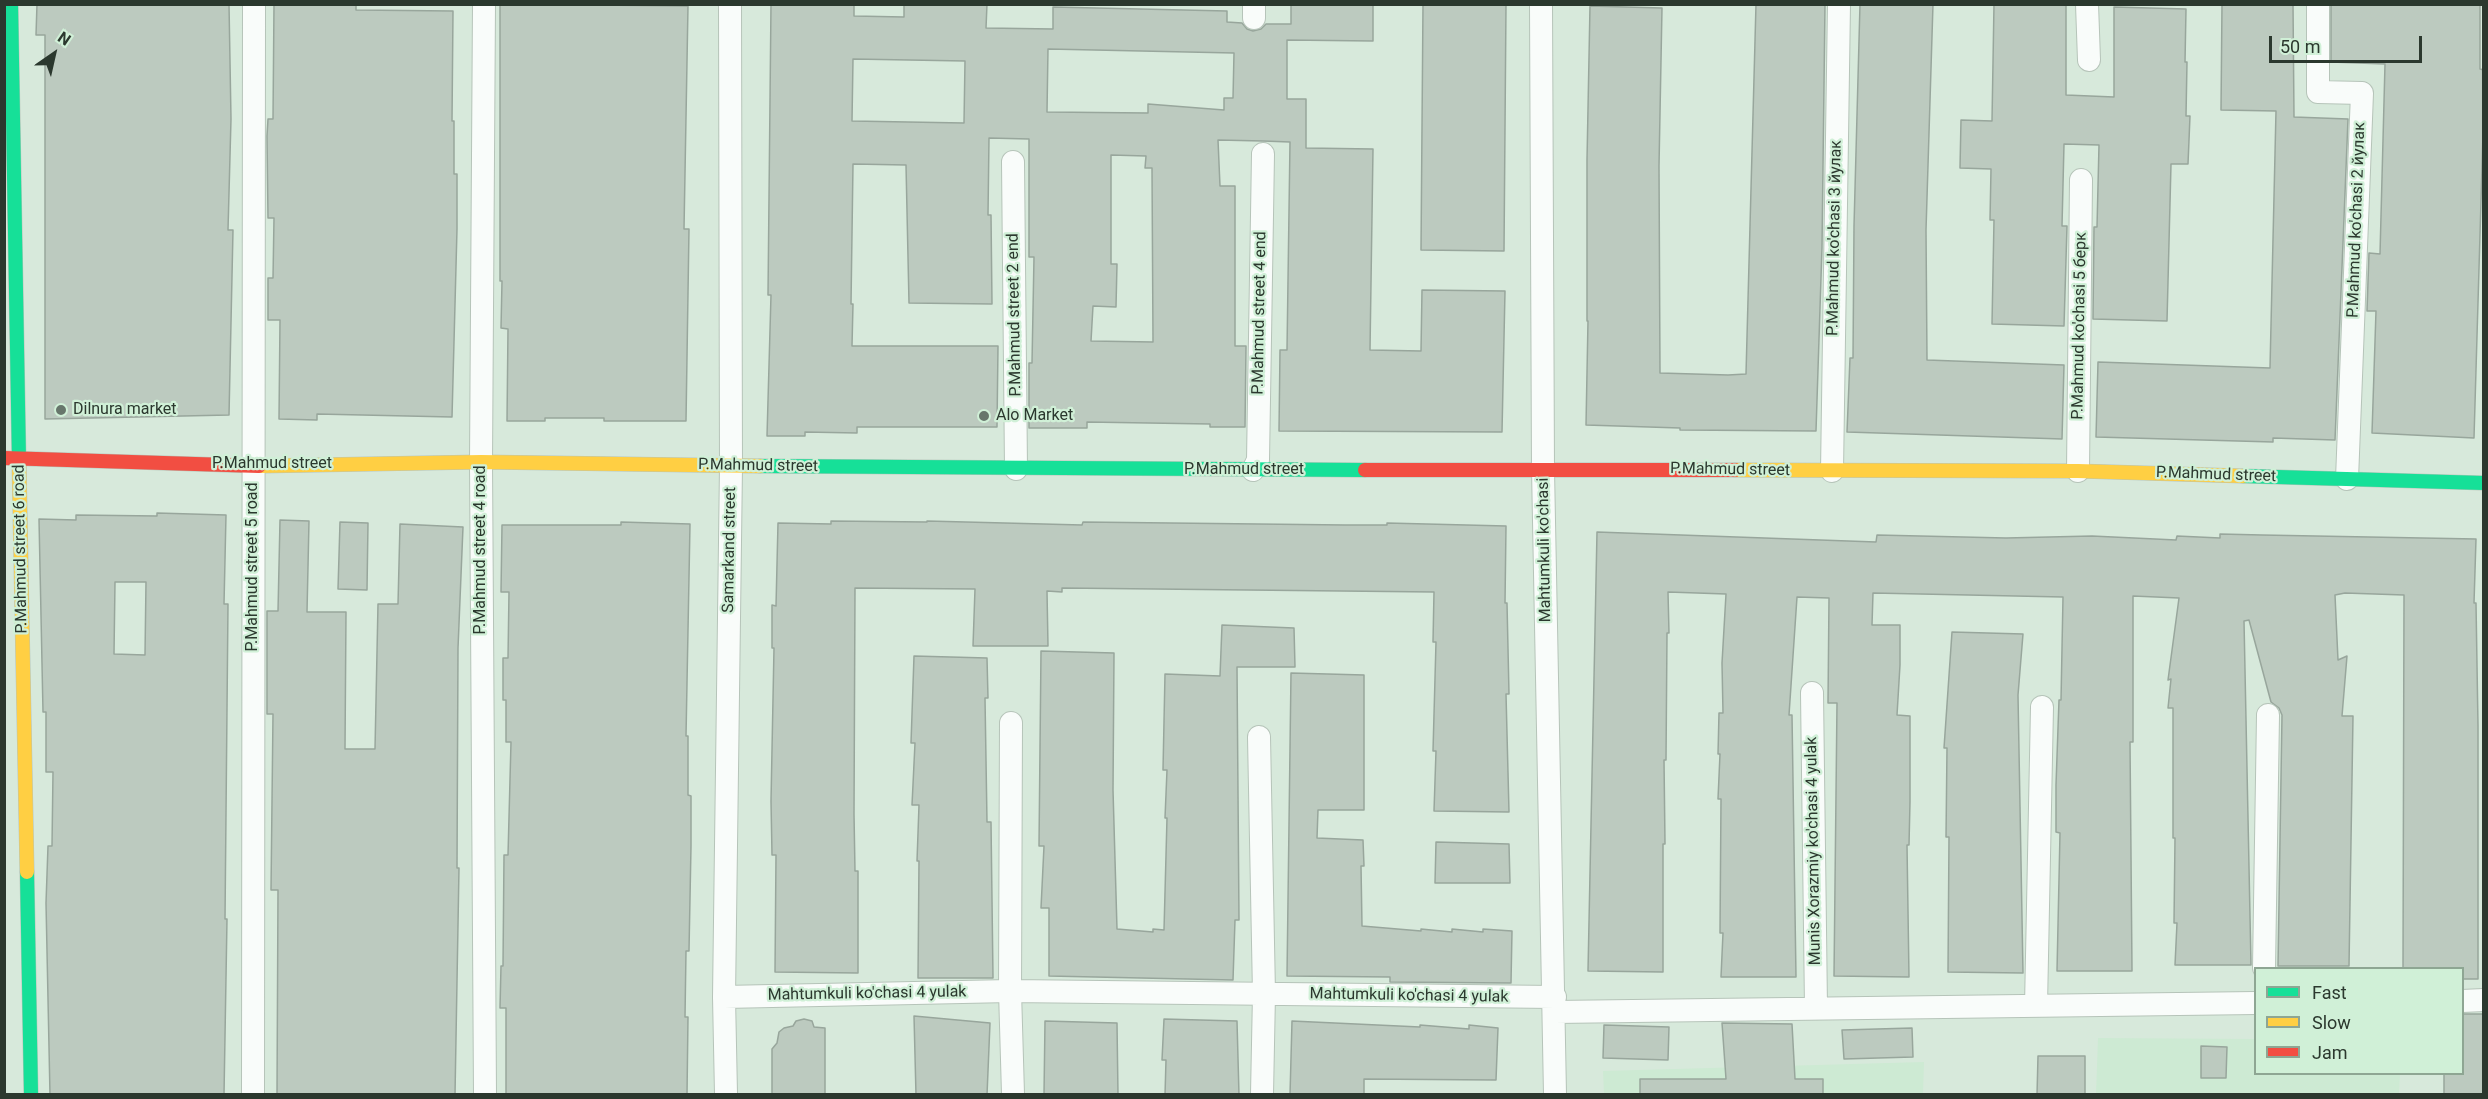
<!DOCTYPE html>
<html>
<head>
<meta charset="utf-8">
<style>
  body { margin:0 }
  #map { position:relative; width:2488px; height:1099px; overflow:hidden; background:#d7e9db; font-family:Roboto,sans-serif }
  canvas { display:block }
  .frame { position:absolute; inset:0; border:6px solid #2b382e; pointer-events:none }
  .legend { position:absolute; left:2254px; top:967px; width:210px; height:108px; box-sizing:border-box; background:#d0f0d7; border:2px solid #8ea693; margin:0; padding:8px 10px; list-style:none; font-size:18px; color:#2b382e }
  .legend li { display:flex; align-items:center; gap:12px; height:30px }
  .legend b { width:30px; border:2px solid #8ea693 }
  .north { position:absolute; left:24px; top:24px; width:60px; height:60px; -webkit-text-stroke:4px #d0f0d7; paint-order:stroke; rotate:34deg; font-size:16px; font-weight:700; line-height:24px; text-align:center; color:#2b382e }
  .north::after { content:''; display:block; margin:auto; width:21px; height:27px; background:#2b382e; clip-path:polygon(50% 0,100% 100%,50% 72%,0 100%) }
  .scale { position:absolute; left:2269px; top:36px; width:153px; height:27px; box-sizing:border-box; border:3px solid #2b382e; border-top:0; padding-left:8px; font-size:18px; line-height:21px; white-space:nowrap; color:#2b382e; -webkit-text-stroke:4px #d0f0d7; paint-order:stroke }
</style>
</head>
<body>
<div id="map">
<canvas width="2488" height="1099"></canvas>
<div class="frame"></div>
<ul class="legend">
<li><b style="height:8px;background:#16e098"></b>Fast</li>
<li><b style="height:8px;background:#ffcf43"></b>Slow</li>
<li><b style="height:8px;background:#f24e42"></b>Jam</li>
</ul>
<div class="north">N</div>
<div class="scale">50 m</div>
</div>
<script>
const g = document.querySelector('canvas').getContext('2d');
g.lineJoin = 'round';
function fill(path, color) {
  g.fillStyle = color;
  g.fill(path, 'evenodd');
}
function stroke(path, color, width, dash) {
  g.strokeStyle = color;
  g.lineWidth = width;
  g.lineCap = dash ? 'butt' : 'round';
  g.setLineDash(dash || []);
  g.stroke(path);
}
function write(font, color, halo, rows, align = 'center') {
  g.font = font + ' Roboto,sans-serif';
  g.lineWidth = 4.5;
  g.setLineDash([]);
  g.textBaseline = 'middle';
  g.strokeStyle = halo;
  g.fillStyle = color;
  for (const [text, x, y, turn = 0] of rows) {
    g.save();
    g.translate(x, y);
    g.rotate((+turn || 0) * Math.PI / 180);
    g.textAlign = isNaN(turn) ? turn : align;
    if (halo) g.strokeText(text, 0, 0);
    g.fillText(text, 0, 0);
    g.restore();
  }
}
fill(new Path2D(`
  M2098,1038l157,1 1,35h144l-1,20h-303z
  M1924,1062l-1,32h-319l-1,-23z`), '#cdead3');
const building = new Path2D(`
  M37,4h192l2,115 -3,111h5l-4,185 -184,4v-384h-9z
  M274,4h82v6l97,1 -1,110h2v53h3v55l-5,188 -135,-3v6l-38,-1 1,-99h-12v-42h5l1,-60h-6l-1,-82 1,-17h5z
  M500,4l188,2 -4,223h5l-3,192h-82v-3h-59v3h-38l1,-92 -7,-1 1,-47h-2z
  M771,4h83v12l50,1v-13h83l-1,24 67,1v-22l174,4v11l15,1 5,6 6,2 8,-2 5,-5h25v-20h82v37l-86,-1v59h19v49l67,1 -3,201 51,1 1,-61 83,1 -3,141 -223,-1 1,-81h7l3,-208 -27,-1 -45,-1 2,46h15v160h11l-1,81h-35v-3l-123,-2v6h-58v-65h3l2,-106h-5v-118l-40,-1 -1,77h3l1,89 -83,-1 -3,-138 -53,-1 -2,140h2l-1,42h146l-1,81h-140v6l-52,-1v4h-38l4,-141h-3zM1048,49l186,4 -1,45h-9v12l-76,-6v9l-101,-1zM853,59l112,2 -1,62 -112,-2zM1111,155l35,1 -1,12h7l1,174 -62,-1 2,-35 23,1 1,-43h-6z
  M1423,4h83l-2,247 -83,-1z
  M1756,4h69l-3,243 -6,184 -136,-1v-2l-94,-3 2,-104h-1v-161l3,-154 72,2 -3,158 1,207 68,2 18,-1z
  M1860,4h73l-7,226 1,130 137,5 -2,74 -215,-7 3,-74h3l1,-132z
  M1994,4h72v91l48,2v-90l72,2 -1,53h2l-1,54h4l-2,48h-17l-4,157 -74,-2 1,-92h3l2,-82 -35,-1 -2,82h5l-3,100 -72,-2 2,-104h-4l1,-51 -31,-1 1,-48 31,1z
  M2222,4h71l1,113 54,2 -13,321 -62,-2v4l-177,-5 2,-75 172,6 6,-257 -55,-1z
  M2331,4h149v65l4,1 -1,63 -9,305 -102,-5 4,-122h-9l2,-58 11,1 5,-190 -54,-2z
  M157,513l69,2 -2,89h4l-3,315h2l-3,176h-174l-4,-192 2,-57h4l1,-74h-7v-60h-3l-4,-193 37,1v-5l81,1zM115,582h31l-1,73 -31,-1z
  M280,520l29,1 -2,91h39l-1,137h30l3,-145h20l2,-80 63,3 -5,121 -1,220h2l-4,227h-178l1,-205h-7l2,-176h-6v-103h11z
  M831,521l96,1v-1l155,4 1,-3 262,3h42v-2l119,3 -1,77h2l2,91h-3l3,118 -75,-1 2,-60h-3l3,-109h-3l1,-50 -372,-4v4l-15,-1 1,55h-75l2,-57 -120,-1 -1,226 1,57h3v102l-83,-1 1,-117h-4l-1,-54 3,-153h-2v-43l4,1 2,-83 53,1z
  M340,522l28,1 -1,67 -29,-1z
  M621,522l69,2 -4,212h2v59l3,1v50l-2,105h-3l-1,66h3l-1,78h-181v-87h-6l1,-42h2l1,-111h4l3,-113h-5v-42h-3v-42h5l1,-66h-8l1,-67h119z
  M1597,532l279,10 1,-7 129,3 86,-2 84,4 1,-4 43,2v-4l42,1 214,4 -2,64h2l2,123v253h-15v-10h-60l1,-374 -59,-2 -10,2 3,65 9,-4 -5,60h11l-4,250h-71l4,-251 -3,-7 -8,-6 -22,-82 -5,1 7,344h-76l2,-42h-3l1,-85h-2v-130h-5l3,-29 -3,1 11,-82 -46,-2v146h-3l2,229h-75l3,-138 -4,-1v-47l3,-85h2l2,-103 -190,-4 -1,32h28v40l-3,50 13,1v86l-1,43h-2l2,132 -75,-1 3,-273h-9l1,-105 -32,-1 -8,118h3l4,262h-75l2,-44h-3l1,-134h-3l2,-45h-2l1,-41h4l-1,-50 4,-69 -58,-2 1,41h-2l-1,127h-2l1,84h-2v128l-75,-1z
  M1222,625l72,3 1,39h-58l2,253h-4l-2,60 -184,-4v-68h-8l3,-62h-5l2,-195 73,2 -1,137 4,139 36,3v-3l11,1 3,-112h-2l2,-48h-4l2,-96 55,2z
  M1952,632l71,2 -5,61 5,278 -75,-1 1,-135h-3l1,-89h-3z
  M914,656l73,2 1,40h-3l2,124h4l2,156h-75l1,-117h-2l2,-56h-7l3,-62h-4z
  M1291,673l73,2v135h-46l-1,28 46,2 1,26h-3l1,60 59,5v-2l31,3v-3l31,3v-3l29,2 -1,52 -121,-1v-5l-103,-1z
  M1436,842l73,2 1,39h-75z
  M2463,1014h21v81h-40v-21h19z
  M914,1016l76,7 -3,72h-71z
  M804,1019l8,2 2,6 11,1v67h-53v-46l5,-6 2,-11 5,-4 9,-2 3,-5z
  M1164,1019l73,2 2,74h-74l1,-35h-4z
  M1045,1021l72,2 1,72h-74z
  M1292,1021l128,6v-2l49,4v-4l29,3 -2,52 -132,-1v16h-74z
  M1722,1023l70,1 3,55h28v16h-183v-16h86z
  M1604,1025l65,2 -1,33 -65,-2z
  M1912,1028l1,29 -69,2 -2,-29z
  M2201,1046l26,1 -1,31h-25z
  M2038,1056h47v39h-48z`);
fill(building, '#bccabf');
stroke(building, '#98a69c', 1.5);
const street = new Path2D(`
  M484,4l-3,458 4,632
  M1541,4l2,465 12,625
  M2087,4l2,56
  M2318,4v88l44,1 -15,386
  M1254,18v-14
  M1013,162l3,307
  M1253,470l5,-10 5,-306
  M1832,471l7,-467
  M2078,471l3,-291
  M1812,693l4,315
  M1011,723l-1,268 3,103
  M1259,737l5,257 -2,100
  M2264,968l4,-253
  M724,997l286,-6 545,6
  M2462,1001l22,-1
  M2036,1006l6,-299
  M1555,1012l701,-9
  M253,1094l1,-1090
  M726,1094l-2,-97 7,-531 -1,-462`);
const fast = new Path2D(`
  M11,4l8,457
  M760,466l605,4
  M2243,476l241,7
  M27,872l4,222`);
const slow = new Path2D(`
  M19,461l8,411
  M259,466l222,-4 279,4
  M1735,470l343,1 165,5`);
const jam = new Path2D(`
  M4,458l255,8
  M1365,470h370`);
stroke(street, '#b6c4b9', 24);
stroke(fast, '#b6c4b9', 15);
stroke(slow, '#b6c4b9', 15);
stroke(jam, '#b6c4b9', 15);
stroke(street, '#f9fcfa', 22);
stroke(fast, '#16e098', 14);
stroke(slow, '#ffcf43', 14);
stroke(jam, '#f24e42', 14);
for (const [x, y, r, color] of [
  [61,410,6,"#67766b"],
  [984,416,6,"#67766b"]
]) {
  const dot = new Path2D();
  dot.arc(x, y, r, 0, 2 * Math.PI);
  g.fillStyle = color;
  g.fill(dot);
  stroke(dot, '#d0f0d7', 2);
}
write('16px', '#2b382e', '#d0f0d7', [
  ["P.Mahmud ko'chasi 2 йулак",2357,220,-88],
  ["P.Mahmud ko'chasi 3 йулак",1835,238,-89],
  ["P.Mahmud street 4 end",1260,313,-89],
  ["P.Mahmud street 2 end",1015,315,-91],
  ["P.Mahmud ko'chasi 5 берк",2080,326,-89],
  ["P.Mahmud street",272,464],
  ["P.Mahmud street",758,466,1],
  ["P.Mahmud street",1244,470],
  ["P.Mahmud street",1730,470,1],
  ["P.Mahmud street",2216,475,2],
  ["P.Mahmud street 6 road",21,549,-91],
  ["P.Mahmud street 4 road",481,550,-90],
  ["Samarkand street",730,550,-89],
  ["Mahtumkuli ko'chasi",1545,550,-91],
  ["P.Mahmud street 5 road",253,567,-90],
  ["Munis Xorazmiy ko'chasi 4 yulak",1814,851,-91],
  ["Mahtumkuli ko'chasi 4 yulak",867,994,-1],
  ["Mahtumkuli ko'chasi 4 yulak",1409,996,1]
]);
write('16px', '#2b382e', '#d0f0d7', [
  ["Dilnura market",73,410],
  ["Alo Market",996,416]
], 'left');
</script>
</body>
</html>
